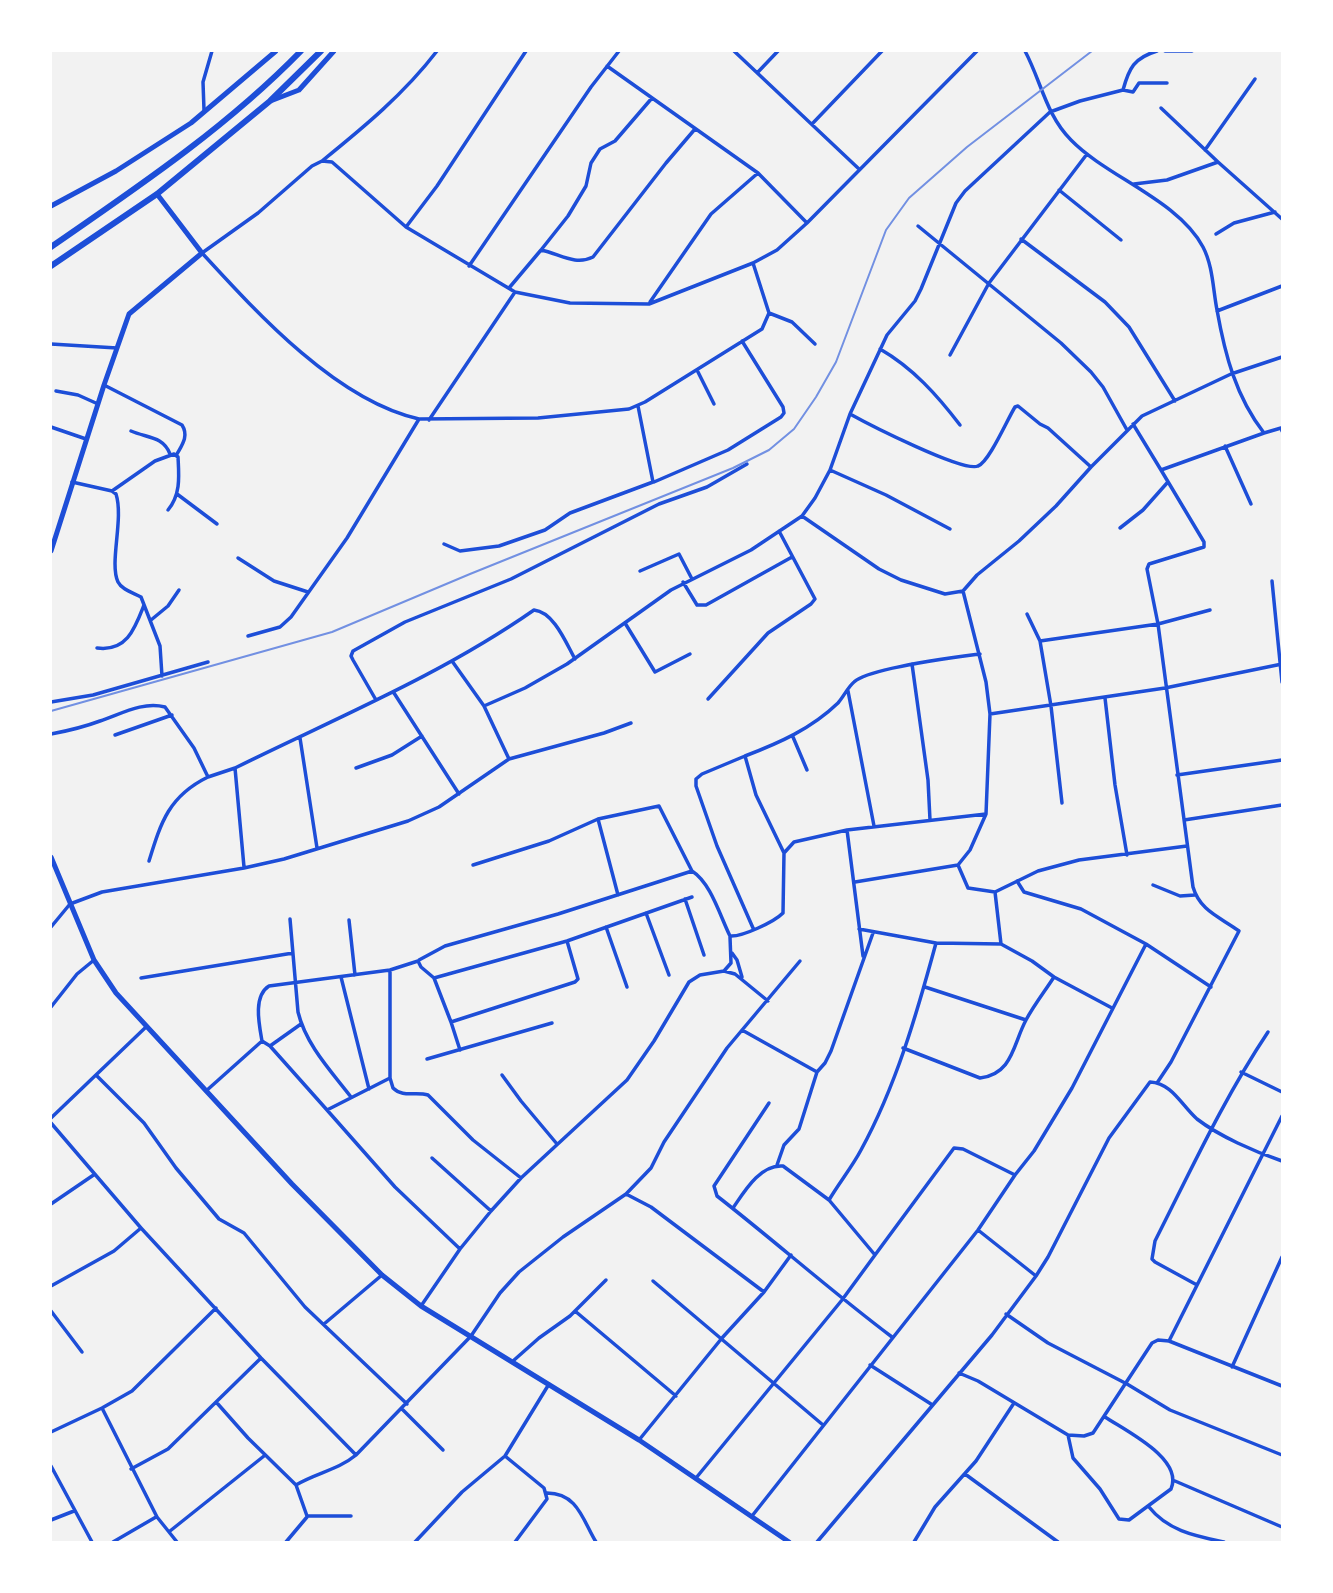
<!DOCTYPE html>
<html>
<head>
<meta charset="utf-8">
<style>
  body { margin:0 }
  #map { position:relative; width:1333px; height:1593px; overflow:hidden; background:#f2f2f2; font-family:"Noto Sans",sans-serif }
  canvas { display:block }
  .frame { position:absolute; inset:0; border:52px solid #fff; pointer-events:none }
</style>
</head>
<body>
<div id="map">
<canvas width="1333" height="1593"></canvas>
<div class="frame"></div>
</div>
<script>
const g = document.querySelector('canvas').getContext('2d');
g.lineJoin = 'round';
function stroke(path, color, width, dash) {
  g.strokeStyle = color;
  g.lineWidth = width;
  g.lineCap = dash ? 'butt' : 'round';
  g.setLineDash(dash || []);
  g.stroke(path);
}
stroke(new Path2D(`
  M437,51c-33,43 -73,76 -115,110l-10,5 -54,47 -56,40c55,60 135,148 217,166l119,-1 91,-9 16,-7 117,-73 7,-16 -16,-50
  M734,51l125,118
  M1025,51c16,30 21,64 46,89 36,37 107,60 132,107 10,19 10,43 14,63 8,45 19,87 47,123l17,-5 1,3
  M1165,51h27
  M607,66l151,107 49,50
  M758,72l20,-21
  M1123,90l10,2 6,-9h28
  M1161,108l57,54
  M204,110l-1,-28 9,-31
  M812,124l70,-73
  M1205,150l50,-71
  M322,161l10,1 74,65 109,65 55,11 79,1 104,-41 24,-13 30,-27 170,-172
  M1134,184l33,-4 51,-18 64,57
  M1059,190l62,50
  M918,226l143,117 30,29 12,15 24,43
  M406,227l31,-41 89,-135
  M1216,234l18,-11 41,-11
  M1021,239l84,63 24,25 46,74
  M541,250l27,-34 18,-30 5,-23 9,-14 15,-8 37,-43
  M469,266l122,-179 28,-36
  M509,288l32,-38c19,4 34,16 52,7l73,-94 29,-34
  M650,302l61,-88 47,-41
  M1217,311l65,-25
  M769,313l23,9 23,22
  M51,344l66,4
  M880,349c33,19 57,46 80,76
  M950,355l39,-72 98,-129
  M697,370l17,34
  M104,385l78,40c7,11 0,20 -5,29
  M56,391l22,4 20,9
  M850,414c18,10 114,59 128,52 11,-4 29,-46 37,-59l3,-1 22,18 8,4 43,39
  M429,420l86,-128
  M1133,424l28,46
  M51,427l35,12
  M131,431c16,7 32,5 39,23
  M1225,446l26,58
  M830,470l56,25 64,34
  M72,482l40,9 4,3c8,25 -7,69 2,88 4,8 16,11 23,15l19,49 2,30
  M654,482l74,-32 53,-33 3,-4 -1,-6 -41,-66
  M112,491l43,-30 19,-7 4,3c1,19 3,37 -10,53
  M177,494l40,30
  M802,516l77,53 22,11 44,14 18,-3 14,-16 42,-34 37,-35 35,-39 51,-51 89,-42 51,-17
  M1120,528l23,-18 24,-27
  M444,544l16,7 39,-5 46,-16 25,-17 83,-31 -15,-76
  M238,558l36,23 34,11
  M640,571l39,-17 13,25
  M1272,581l10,101
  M683,582l14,23h9l86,-48
  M1210,610l-52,14 -11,-55 2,-5 55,-17v-5l-43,-72 103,-37
  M1027,614l13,27 11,65 11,97
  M151,620l17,-14 11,-16
  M625,623l30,49 35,-18
  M248,636l32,-9 11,-10 56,-79 72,-119
  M1040,641l118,-17 35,263c7,24 27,30 46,44l-68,131 -14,21
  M97,648c30,4 38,-20 47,-43
  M452,661l32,45 25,53
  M912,664l16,116 2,40
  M848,691l26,135
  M394,693l65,101
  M1105,698l10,87 12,70
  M708,699l60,-66 43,-29 4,-5 -36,-68
  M376,700l-23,-40 -2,-4 2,-5 52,-29 106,-43 148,-75 48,-17 40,-23
  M51,702l42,-7 115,-33
  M484,706l41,-18 42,-24 104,-74 80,-40 51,-34 13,-18 15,-28 20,-56 37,-79 28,-34 6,-12 35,-86 9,-12 85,-79 30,-11 43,-11c6,-22 11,-32 34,-39
  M990,714l175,-26 117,-24
  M51,734c16,-3 33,-7 49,-13 21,-7 43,-20 65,-14l29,41 14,29 27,-9c101,-50 206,-93 299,-158 20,2 32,33 41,49
  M115,735l57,-20
  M793,737l14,33
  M300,738l17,110
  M745,756l-43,18 -6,5v7l21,60 36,82
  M235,768l9,99
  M356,768l36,-13 30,-19
  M1177,775l105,-15
  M598,819l20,76
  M1184,820l98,-15
  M847,830l16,126
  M784,853l10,-11 53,-12 139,-16
  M149,861c12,-39 20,-65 59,-84
  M473,865l76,-24 49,-22 61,-13 33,65c19,12 28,45 38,65 12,1 44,-14 53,-23l1,-60 -28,-58 -11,-39c34,-13 66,-27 93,-53 6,-7 10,-16 16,-21 15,-14 103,-25 126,-28
  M958,865l10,23 27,4
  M1017,881l7,11 57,17 65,35
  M855,882l103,-17 12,-15 16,-36 4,-100 -4,-32 -23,-91
  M1153,885l27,11 15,-1
  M685,899l19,56
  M646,913l23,62
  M290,919l8,93c8,33 33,59 53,85
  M349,920l6,55
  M51,927l19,-23 32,-12 142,-24 40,-9 124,-38 31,-14 70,-48 95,-26 27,-10
  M606,927l21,60
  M859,929l77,14 65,1 31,17 22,16 58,31
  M1001,944l-6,-52 43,-21 41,-11 108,-14
  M732,953l5,7 5,17
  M419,960l26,-14 113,-32 134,-43
  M390,970v108l3,10c10,10 23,3 35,7l45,45 48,38
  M724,971l7,-8 -1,-26
  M341,977l28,112
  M141,978l152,-25
  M434,978l133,-37 125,-44
  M925,987l101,33
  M51,1007l26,-33 17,-14
  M451,1022l9,28
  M742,1030l75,42 8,-9 6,-12 42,-118
  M262,1041l8,5 57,64 63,-32
  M270,1046l31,-22
  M903,1048l77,30c33,-4 33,-34 46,-58 8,-15 19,-29 28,-43
  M427,1059l125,-36
  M1241,1072l41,20
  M502,1075l19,26 36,43
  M97,1076l47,47 32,45 43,51 25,14 61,74 102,97
  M206,1091l56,-50c-3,-17 -9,-45 7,-55l121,-16 28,-9 3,6 13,11 17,44 124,-40 3,-3 -11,-38
  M769,1103l-55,83 3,10c59,46 115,96 175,141
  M327,1110l68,77 65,62
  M51,1118l95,-91
  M51,1123l90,105 120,130 95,97
  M432,1158l59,53
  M777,1165l7,-20 15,-16 18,-57
  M626,1194l25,13 113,85
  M829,1200c10,-17 23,-33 32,-50 35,-64 56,-137 75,-207
  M51,1204l44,-30
  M978,1230l58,46
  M875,1255l79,-107 9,1 52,26
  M653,1281l170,144
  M1197,1285l-42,-23 -3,-3 3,-18c36,-71 69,-143 113,-209
  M51,1286l63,-35 27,-23
  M421,1306l39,-57 31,-38 30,-33 106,-98 27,-39 35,-59 11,-7 24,-4 11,3 33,27
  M51,1311l31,41
  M575,1311l101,85
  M1006,1314l42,29 79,41 43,26 112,45
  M324,1324l58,-49
  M1169,1341l113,-225
  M513,1361l26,-23 31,-22 36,-36
  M870,1365l61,39
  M1232,1367l50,-110
  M959,1373l19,8 90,54 16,1 9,-3 59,-90 6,-3 11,1 113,45
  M217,1403l31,35 48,47 11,31
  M102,1408l55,109 20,25
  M402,1409l41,41
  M51,1432l51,-24 30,-17 84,-83
  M1068,1435l5,23 27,31 19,30 10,1 42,-31c13,-30 -45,-58 -66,-72
  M639,1440l83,-102 42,-46 27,-37
  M505,1456l39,32 3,11 -32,43
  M51,1466l41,76
  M131,1469l37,-20 93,-91
  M965,1474l93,68
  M696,1478l146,-178 33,-45 -46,-55 -46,-34c-23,-2 -39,26 -50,42
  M1175,1481l107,46
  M296,1485c20,-12 42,-15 60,-30l115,-119 29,-43 19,-21 44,-35 63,-43 25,-26 13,-26 63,-94 73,-87
  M547,1493c31,0 36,28 49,49
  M1149,1507c19,24 47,29 75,35
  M307,1516h44
  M752,1516l226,-286 37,-55 19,-24 38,-63 74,-144 65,43
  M51,1520l23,-9
  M170,1531l94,-75
  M113,1542l43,-25
  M286,1542l21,-25
  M415,1542l47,-50 43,-36 44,-72
  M817,1542l175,-207 44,-59 12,-19 61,-119 41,-56c22,1 32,24 47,37 22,17 58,33 85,42
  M914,1542l21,-35 41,-46 38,-58`), '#1d4ed8', 3.5);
stroke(new Path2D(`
  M273,100l26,-10 35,-39
  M51,206l65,-35 75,-48 85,-72
  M51,551l53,-166 25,-71 73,-61 -45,-59
  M51,857l43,103 22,33 176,191 90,91 39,31 218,134 150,102`), '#1d4ed8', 5);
stroke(new Path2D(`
  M51,247c87,-60 176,-120 250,-196
  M51,266l106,-72 113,-93 51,-50`), '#1d4ed8', 6);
stroke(new Path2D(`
  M51,711l281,-79 138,-58 263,-106 36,-18 25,-21 22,-32 20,-35 50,-132 23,-32 58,-51 125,-96`), '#7290e2', 2);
</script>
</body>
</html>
